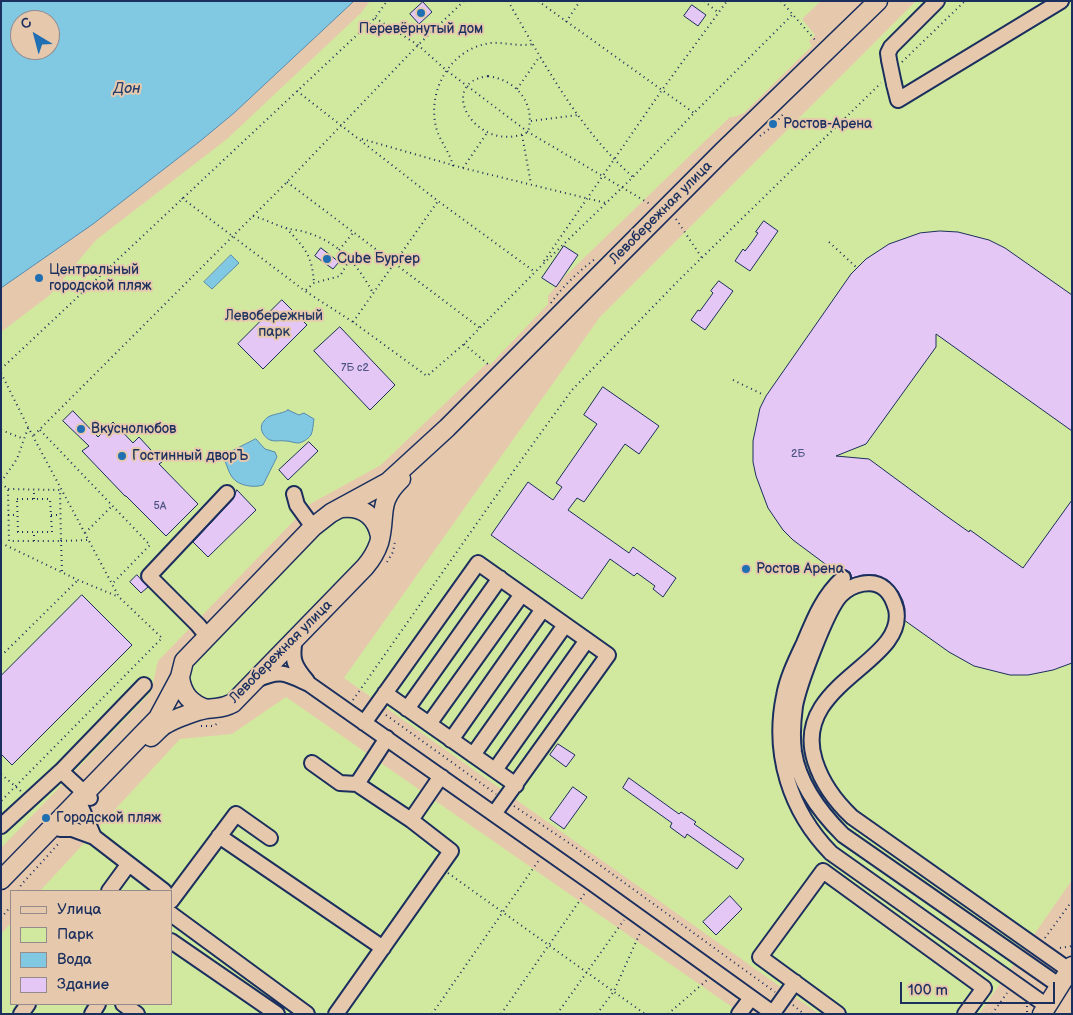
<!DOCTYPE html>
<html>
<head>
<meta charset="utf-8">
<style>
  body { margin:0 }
  #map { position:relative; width:1073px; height:1015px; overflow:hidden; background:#e6c9ad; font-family:"Balsamiq Sans",sans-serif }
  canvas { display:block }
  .frame { position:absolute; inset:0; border:2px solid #1b2f5e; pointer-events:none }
  .legend { position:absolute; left:10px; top:890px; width:162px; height:115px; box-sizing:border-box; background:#e6c9ad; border:1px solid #958b8d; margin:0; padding:6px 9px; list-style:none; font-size:15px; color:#1b2f5e }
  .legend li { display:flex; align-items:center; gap:10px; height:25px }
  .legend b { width:25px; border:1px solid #958b8d }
  .north { position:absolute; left:10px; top:10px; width:50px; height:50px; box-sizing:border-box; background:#e6c9ad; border:1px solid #958b8d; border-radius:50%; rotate:323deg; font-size:14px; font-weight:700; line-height:20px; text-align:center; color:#1b2f5e }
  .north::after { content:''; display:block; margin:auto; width:18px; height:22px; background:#1f6fb2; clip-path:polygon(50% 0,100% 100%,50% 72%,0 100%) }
  .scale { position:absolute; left:900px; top:982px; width:155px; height:22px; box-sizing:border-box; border:2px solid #1b2f5e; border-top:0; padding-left:6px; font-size:15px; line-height:18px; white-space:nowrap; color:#1b2f5e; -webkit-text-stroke:4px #e6c9ad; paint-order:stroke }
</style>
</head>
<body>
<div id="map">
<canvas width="1073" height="1015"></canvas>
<div class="frame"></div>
<ul class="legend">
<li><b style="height:6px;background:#e6c9ad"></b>Улица</li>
<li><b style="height:14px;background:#d1e99e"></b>Парк</li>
<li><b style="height:14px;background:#81c8e2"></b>Вода</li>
<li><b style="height:14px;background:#e5c7f5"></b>Здание</li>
</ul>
<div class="north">С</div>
<div class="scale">100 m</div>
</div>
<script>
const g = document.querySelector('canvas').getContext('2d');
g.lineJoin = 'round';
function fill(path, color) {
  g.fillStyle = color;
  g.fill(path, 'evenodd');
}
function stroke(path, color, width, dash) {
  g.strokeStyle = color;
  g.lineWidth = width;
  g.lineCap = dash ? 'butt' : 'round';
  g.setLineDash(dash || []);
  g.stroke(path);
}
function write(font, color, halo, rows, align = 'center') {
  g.font = font + ' "Balsamiq Sans",sans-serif';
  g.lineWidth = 4;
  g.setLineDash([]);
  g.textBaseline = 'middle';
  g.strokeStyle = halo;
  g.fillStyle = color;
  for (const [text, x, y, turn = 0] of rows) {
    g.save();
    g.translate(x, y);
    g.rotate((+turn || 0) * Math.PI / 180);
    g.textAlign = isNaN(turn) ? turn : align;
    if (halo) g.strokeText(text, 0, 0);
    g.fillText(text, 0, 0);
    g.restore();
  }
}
fill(new Path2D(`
  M370,1h451l-19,18 13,16 -6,6 3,5 -68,67 -10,4h-4l-171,165 -11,14v8l-58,61 -3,-2 -106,102 -71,39 -152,157 -7,31 -150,156v-516l49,-37 46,-55 131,-101 134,-126z
  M916,1h156v879l-93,134h-160l-475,-336 256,-361z
  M345,515l23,5 6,29 -150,151 -13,3 -20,-8 -5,-26 145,-145z
  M286,697l456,317h-741v-80l10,-11v81h160v-113h-131l140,-152 52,-5z`), '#d1e99e');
const water = new Path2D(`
  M1,1h353l-120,112 -35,29 -106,82 -92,64zM20,20h30v30h-30z
  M231,255l8,8 -27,26 -8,-7z
  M288,410l11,5 5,-2 10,6c-1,5 -1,12 -3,16 -3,4 -9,8 -13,8 -4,0 -8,-2 -12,-2 -5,-1 -12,1 -16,-1 -7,-3 -12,-13 -6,-19 5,-8 17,-6 24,-11z
  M256,439l9,10 10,3 2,5 -14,28c-9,3 -25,1 -31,-8 -3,-4 -5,-11 -7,-16l7,-10z`);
fill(water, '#81c8e2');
stroke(water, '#588bad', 1);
const building = new Path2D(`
  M423,2l9,10 -13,12 -9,-10z
  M692,5l14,10 -8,11 -14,-10z
  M764,221l14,10 -28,40 -15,-10 8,-12 2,2 7,-9 6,-9 -2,-1z
  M940,231l18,1 31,8 16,8 67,47v136l-136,-97v13l-70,97 -30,12 33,3 76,56 24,17 1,-2 53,38 49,-68v163l-19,7 -25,5h-18l-36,-9 -25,-14 -45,-32 1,-11 -2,-8 -5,-10 -8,-9 -14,-7h-14l-10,3 -2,-6 -4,-2 -5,-1 -5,3 -43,-32 -10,-10 -15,-22 -12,-32 -3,-14v-21l7,-33 6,-12 85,-122 15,-15 23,-15 31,-11z
  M564,246l14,9 -22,32 -14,-9z
  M321,248l18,14 -6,7 -18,-13z
  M719,281l14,10 -28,39 -14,-10 7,-10 2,1 13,-18 -2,-2z
  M282,300l25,25 -44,44 -25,-25z
  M340,327l55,58 -25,25 -56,-59z
  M603,387l56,39 -20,28 -14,-10 -41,58 -7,-4 -9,12 61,43 4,-6 43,31 -13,19 -10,-8 2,-3 -18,-13 -3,3 -24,-17 -28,40 -91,-64 37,-53 25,18 9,-13 -6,-4 41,-59 -13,-9z
  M73,411l25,26 15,-15 20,21 6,-6 23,25 -3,2 39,40 -32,32 -40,-40h-1l-43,-45 7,-5 -26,-25z
  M309,442l9,9 -30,29 -9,-10z
  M237,490l19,20 -48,47 -15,-15 40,-43z
  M137,575l11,12 -7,6 -11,-11z
  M82,595l50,50 -120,120 -11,-11v-78z
  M558,744l17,11 -9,12 -16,-12z
  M629,778l50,36 2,-2 15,10 -2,2 50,35 -7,10 -50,-35 -2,4 -15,-11 2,-4 -49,-35z
  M573,787l14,10 -23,32 -14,-10z
  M730,896l12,13 -26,26 -13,-13z`);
fill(building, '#e5c7f5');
stroke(building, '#1b2f5e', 1);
const minor = new Path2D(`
  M889,60l-1,-7 3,-6 46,-46
  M894,84l4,16 163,-99
  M294,494l3,11 16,22
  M843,578c-20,18 -29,41 -39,65 -8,17 -17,35 -20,53 -12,58 6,115 47,157l216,153
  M207,636l-9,-11 -49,-49 78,-83
  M295,639c-4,20 -1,27 12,42
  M256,680c25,-11 29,-7 53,4l283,199 182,131
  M385,693l131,92
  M407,709l93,-131
  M364,723l114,-160 130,92 -114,159
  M429,724l93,-130
  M451,740l92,-131
  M473,755l92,-130
  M312,763l28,20 17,1 54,36 40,31 -115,163
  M495,770l92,-130
  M61,771l83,-86
  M357,784l30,-46
  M81,807l13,30
  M411,820l26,-38 5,-5
  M1,826l60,-55 29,27
  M60,829h12l22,8 70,54
  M219,836l164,112
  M109,891l19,-26
  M171,901l65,-87 34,24
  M171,914l136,100
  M171,941l106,73
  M1060,986l-217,-151c-22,-22 -44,-51 -49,-83 -2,-15 -1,-31 1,-46 4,-21 32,-97 46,-111 11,-11 32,-17 44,-6 6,5 9,13 11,20 12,54 -106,74 -81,152 7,22 20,40 37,56l217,153
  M123,1004l14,10
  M773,1013l22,-31
  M21,1014l7,-10
  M92,1014l6,-10
  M739,1014l12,-16
  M838,1014l-78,-57 63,-86 161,117 -19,26`);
const major = new Path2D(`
  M342,508c20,-2 34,8 38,28
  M180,677c2,17 11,27 27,32
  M151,737c5,-4 9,-10 15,-13 10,-6 30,-13 41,-15 11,-2 15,0 26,-6l132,-136c6,-7 11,-15 14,-24 8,-28 -3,-40 22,-64
  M1,880l157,-162 22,-41 4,-16 129,-134 18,-14 57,-31 59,-54 276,-277 155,-150
  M1042,1014l30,-48`);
stroke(minor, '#1b2f5e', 18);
stroke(major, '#1b2f5e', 21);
stroke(new Path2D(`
  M508,1c35,61 72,130 125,176
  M538,1l156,112
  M704,1l15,12
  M781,1l35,40
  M375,18l43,27 28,25 82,62 122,72
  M566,22l14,-21
  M902,62l63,-61
  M488,76c28,4 48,27 40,56 -51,24 -94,-49 -40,-56z
  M517,89l23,-33
  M297,91l141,110 97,71
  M531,121l47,-6
  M522,135l9,49
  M760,136l13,-10 12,-14
  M362,139l101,29 143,35
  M453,166c-3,-14 -14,-26 -17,-39 -9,-37 15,-79 55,-84 14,-1 28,4 42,1
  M463,168l24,-35
  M287,182l193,146
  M182,198l123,93 48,31 74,54 37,-32 78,-79 91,-88 61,-64 99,-99
  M253,216c12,3 22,9 33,12 6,2 13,2 19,4 34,10 52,32 68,61
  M676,219l26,39
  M286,228c19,20 26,27 28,55
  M829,242l27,25
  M339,250l14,-17
  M544,261l118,-171 65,-89
  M306,290l8,-7 26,-7 10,-17
  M551,303c12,-17 27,-31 44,-44
  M353,322l85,-121
  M464,344l25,21
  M1,369l374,-351 12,-17
  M1,373l27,54 91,170 43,41 -161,163
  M733,380l31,15
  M1,430l23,9
  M40,430l110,115 -38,39
  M34,435l253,-253 131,-137 46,-44
  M1,482l16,-23 11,-31
  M1,483l7,6 1,52h52l-1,-51 -52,-1
  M17,499h33l2,33h-34z
  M34,499v-10
  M8,515h10
  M51,515h9
  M85,533l27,-27
  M34,541v-9
  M1,543l77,37 41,17
  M387,562l6,-10 2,-11
  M62,571l-1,-30 28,-1
  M1,656l77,-76
  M353,700l169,-241 50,-69 108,-111 201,-196
  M386,715l110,79
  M201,726h12l7,-4
  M1,774l21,18
  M514,806l61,41 200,145
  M448,873l197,141
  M19,891l2,-6 39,-43
  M1,918l10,-12
  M1045,938l27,-37
  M1060,948l12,-2
  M793,1005l11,9
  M1027,1006v8
  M432,1014l107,-154
  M501,1014l84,-121
  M557,1014l67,-94
  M597,1014l17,-23 26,-58
  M668,1014l39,-34
  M992,1014l15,-21`), '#1b2f5e', 2, [1, 4]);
stroke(minor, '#e6c9ad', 14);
stroke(major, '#e6c9ad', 18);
const minorBridge = new Path2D(`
  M889,60l5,24`);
stroke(minorBridge, '#1b2f5e', 18, []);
stroke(minorBridge, '#e6c9ad', 14);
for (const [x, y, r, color] of [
  [421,13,5,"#1f6fb2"],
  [773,124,5,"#1f6fb2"],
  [327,259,5,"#1f6fb2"],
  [39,278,5,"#1f6fb2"],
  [81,429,5,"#1f6fb2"],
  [122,456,5,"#1f6fb2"],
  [746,569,5,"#1f6fb2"],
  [46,818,5,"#1f6fb2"]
]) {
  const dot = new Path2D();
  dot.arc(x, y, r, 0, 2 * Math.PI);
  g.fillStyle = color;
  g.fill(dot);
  stroke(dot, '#e6c9ad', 2);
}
write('11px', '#4e5584', null, [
  ["7Б с2",355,368],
  ["2Б",798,454],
  ["5А",160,506]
]);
write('14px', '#1b2f5e', '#e6c9ad', [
  ["Перевёрнутый дом",421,29,"center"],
  ["Ростов-Арена",783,124],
  ["Cube Бургер",337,259],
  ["Центральный",49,270],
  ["городской пляж",49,286],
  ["Вкуснолюбов",91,429],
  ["Гостинный дворЪ",132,456],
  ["Ростов Арена",756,569],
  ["Городской пляж",56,818]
], 'left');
write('14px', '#1b2f5e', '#e6c9ad', [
  ["Левобережная улица",661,213,-45],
  ["Левобережная улица",281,652,-45]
]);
write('14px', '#243861', '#e6c9ad', [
  ["Левобережный",274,316],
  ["парк",274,332]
]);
write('italic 15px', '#253e6b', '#e6c9ad', [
  ["Дон",127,89]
]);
</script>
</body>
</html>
